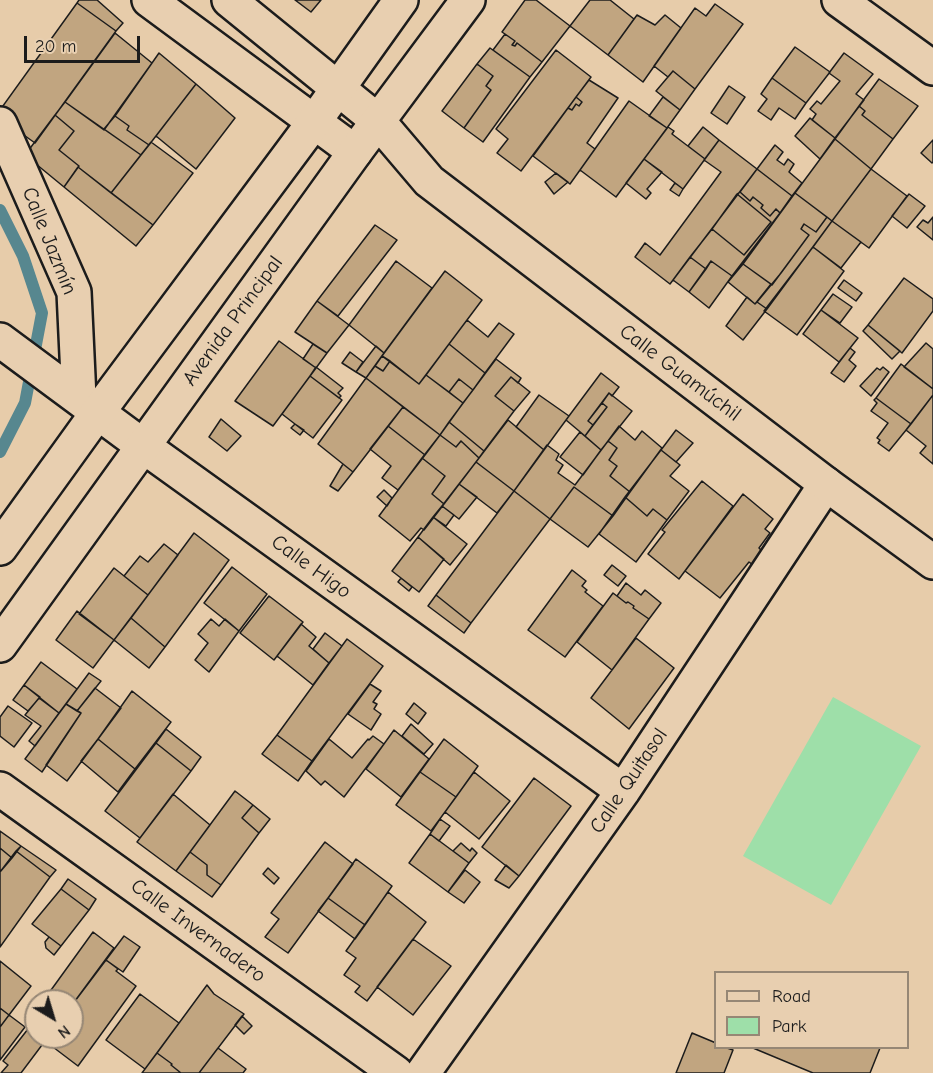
<!DOCTYPE html>
<html>
<head>
<meta charset="utf-8">
<style>
  body { margin:0 }
  #map { position:relative; width:933px; height:1073px; overflow:hidden; background:#e7ccaa; font-family:"Comic Neue",sans-serif }
  canvas { display:block }
  .legend { position:absolute; left:714px; top:971px; width:195px; height:78px; box-sizing:border-box; background:#e8cfb0; border:2px solid #968775; margin:0; padding:8px 10px; list-style:none; font-size:18px; color:#1c1c1c }
  .legend li { display:flex; align-items:center; gap:12px; height:30px }
  .legend b { width:30px; border:2px solid #968775 }
  .north { position:absolute; left:24px; top:989px; width:60px; height:60px; box-sizing:border-box; background:#e8cfb0; border:2px solid #968775; border-radius:50%; rotate:142deg; font-size:16px; font-weight:700; line-height:24px; text-align:center; color:#1c1c1c }
  .north::after { content:''; display:block; margin:auto; width:21px; height:27px; background:#1c1c1c; clip-path:polygon(50% 0,100% 100%,50% 72%,0 100%) }
  .scale { position:absolute; left:24px; top:36px; width:116px; height:27px; box-sizing:border-box; border:3px solid #1c1c1c; border-top:0; padding-left:8px; font-size:18px; line-height:21px; white-space:nowrap; color:#1c1c1c; -webkit-text-stroke:4px #e8cfb0; paint-order:stroke }
</style>
</head>
<body>
<div id="map">
<canvas width="933" height="1073"></canvas>
<ul class="legend">
<li><b style="height:8px;background:#e8cfb0"></b>Road</li>
<li><b style="height:16px;background:#9edfa9"></b>Park</li>
</ul>
<div class="north">N</div>
<div class="scale">20 m</div>
</div>
<script>
const g = document.querySelector('canvas').getContext('2d');
g.lineJoin = 'round';
function fill(path, color) {
  g.fillStyle = color;
  g.fill(path, 'evenodd');
}
function stroke(path, color, width, dash) {
  g.strokeStyle = color;
  g.lineWidth = width;
  g.lineCap = dash ? 'butt' : 'round';
  g.setLineDash(dash || []);
  g.stroke(path);
}
function write(font, color, halo, rows, align = 'center') {
  g.font = font + ' "Comic Neue",sans-serif';
  g.lineWidth = 4.5;
  g.setLineDash([]);
  g.textBaseline = 'middle';
  g.strokeStyle = halo;
  g.fillStyle = color;
  for (const [text, x, y, turn = 0] of rows) {
    g.save();
    g.translate(x, y);
    g.rotate((+turn || 0) * Math.PI / 180);
    g.textAlign = isNaN(turn) ? turn : align;
    if (halo) g.strokeText(text, 0, 0);
    g.fillText(text, 0, 0);
    g.restore();
  }
}
fill(new Path2D(`
  M833,697l88,49 -90,159 -88,-49z`), '#9edfa9');
stroke(new Path2D(`
  M0,210l23,46 19,57 -17,90 -25,49`), '#57878f', 12);
const building = new Path2D(`
  M79,0h18l26,23 -7,8 -39,-28z
  M295,0h26l-10,12z
  M525,0h11l34,26 -28,36 -25,-19 -2,3 -3,-1 3,-4 -13,-9z
  M590,0h20l24,19 -26,36 -38,-29z
  M77,3l39,28 -81,112 -14,-10 -21,-23z
  M715,4l28,20 -48,65 -22,-18 -5,6 -14,-11 41,-58 11,8z
  M637,15l18,10 10,-10 16,13 -38,54 -35,-27z
  M115,33l37,30 -48,67 -39,-28z
  M505,34l10,7 -3,4 3,1 2,-3 25,19 -12,15 -37,-27z
  M795,47l35,25 -24,31 -34,-25z
  M490,48l40,29 -47,65 -19,-14 27,-38 -5,-4 7,-10 -16,-12z
  M556,50l35,27 -70,94 -24,-18 11,-14 -12,-10z
  M159,53l37,31 -47,61 -22,-15 2,-4 -14,-10z
  M844,53l29,21 -17,20 8,6 -29,38 -23,-18 4,-6 -6,-5 7,-8 4,3 19,-23 -11,-8z
  M477,64l16,12 -7,10 5,4 -27,38 -22,-17z
  M673,71l22,18 -15,21 -24,-19z
  M772,78l34,25 -11,16 -16,-11 -8,12 -13,-9 9,-12 -6,-5z
  M879,79l39,27 -25,33 -31,-24 3,-4 -6,-5z
  M589,80l29,18 -31,45 8,6 -25,35 -37,-28 35,-48 4,2 4,-6 3,2 3,-4 -6,-5z
  M196,84l39,34 -39,51 -40,-33z
  M729,86l16,11 -18,27 -16,-11z
  M576,97l6,5 -3,4 -3,-2 -4,6 -4,-2z
  M663,97l17,13 -13,18 -18,-12z
  M629,101l38,27 -51,69 -36,-27z
  M65,102l76,53 -30,38 -33,-26 1,-1 -20,-16 15,-19 -19,-16z
  M859,106l6,5 -3,4 31,24 -22,30 -36,-30z
  M55,115l19,16 -15,19 20,16 -15,21 -39,-32z
  M115,116l14,10 -2,4 22,15 -8,10 -37,-26z
  M810,118l25,20 -15,21 -25,-23z
  M668,127l6,4 -2,3 33,25 -22,30 -39,-30z
  M703,127l16,13 -14,19 -17,-13z
  M835,139l36,30 -39,52 -37,-28z
  M719,140l38,29 -87,115 -35,-27 10,-14 15,12 61,-83 -17,-12z
  M933,140v22l-1,1 -11,-10z
  M151,142l42,31 -40,52 -42,-32z
  M775,145l8,7 -6,8 7,5 4,-6 6,5 -5,8 13,11 -10,13 -35,-27z
  M644,159l18,13 -15,17 4,4 -5,6 -20,-16z
  M78,167l75,58 -17,21 -72,-59z
  M757,169l35,27 -12,17 -4,-4 -6,7 -9,-8 2,-3 -10,-8 -3,4 -10,-9z
  M871,169l36,27 -38,52 -37,-27z
  M556,173l12,9 -14,12 -9,-12z
  M675,183l8,6 -4,7 -9,-6z
  M740,192l10,9 3,-4 10,8 -2,3 9,8 6,-7 4,4 -48,63 -21,-15 -5,8 -16,-12 22,-28 32,26 27,-33 -34,-28z
  M795,193l32,24 -11,15 -12,-8 -3,5 8,6 -37,50 -29,-21z
  M737,194l34,28 -27,33 -32,-26z
  M909,194l16,12 -18,22 -15,-12z
  M827,217l5,4 -65,88 -10,-7 24,-29 28,-38 -8,-6 3,-5 12,8z
  M933,217v23l-16,-13 6,-7 5,3z
  M832,221l29,21 -20,26 -28,-21z
  M375,225l22,15 -59,76 -21,-15z
  M813,247l31,24 -47,64 -33,-24z
  M690,257l16,12 -17,23 -16,-12z
  M396,261l36,27 -48,65 -35,-28z
  M711,261l21,15 -23,32 -20,-16z
  M743,264l28,20 -16,20 -27,-22z
  M445,271l37,29 -63,84 -37,-28z
  M904,278l29,21v12l-31,42 -34,-28z
  M844,280l18,13 -6,8 -18,-13z
  M833,294l19,13 -12,16 -19,-13z
  M747,297l8,7 2,-2 10,7 -24,31 -17,-14z
  M317,301l32,24 -22,28 -32,-21z
  M821,310l37,28 -19,24 -36,-28z
  M467,320l21,17 11,-14 15,11 -29,39 -36,-29z
  M868,325l32,26 -8,8 -29,-28z
  M279,341l37,27 -43,58 -38,-25z
  M926,343l7,6v40l-29,-22z
  M313,344l14,9 -11,15 -13,-9z
  M449,344l36,29 -12,17 -14,-11 -10,13 -23,-17z
  M376,346l8,7 -18,25 -10,-6z
  M850,348l5,4 -6,8 7,6 -12,16 -13,-9z
  M350,352l13,10 -7,10 -14,-9z
  M382,356l8,5 -7,10 -8,-5z
  M496,359l25,19 -3,5 -7,-6 -16,19 19,15 -30,40 -35,-29z
  M390,361l29,23 7,-9 37,28 -23,32 -74,-57 9,-12 8,5z
  M901,364l32,25v6l-22,29 -35,-26z
  M316,367l27,21 -5,5 3,3 -2,2 -29,-22z
  M883,367l6,5 -18,24 -11,-10 17,-18 3,2z
  M601,373l18,14 -7,9 -3,-3 -21,28 5,4 -8,11 -19,-16z
  M310,376l32,24 -29,38 -31,-24z
  M511,377l19,15 -16,19 -19,-15z
  M366,378l37,29 -50,65 -35,-28z
  M459,379l14,11 -10,13 -14,-11z
  M609,393l23,18 -31,39 -16,-14 22,-29 -5,-4z
  M539,395l30,21 -25,34 -28,-23z
  M933,395v69l-13,-11 6,-7 -20,-16z
  M876,398l35,26 -22,27 -11,-8 2,-3 -3,-2 11,-15 -17,-12 6,-8 -3,-3z
  M602,403l5,4 -14,18 -5,-4z
  M403,407l37,28 -15,20 -37,-29z
  M221,419l20,17 -14,15 -18,-14z
  M508,420l36,30 -30,41 -38,-29z
  M449,422l35,29 -5,7 -18,-17 -5,6 -16,-12z
  M295,424l9,6 -4,5 -9,-7z
  M388,426l37,29 -27,35 -16,-12 9,-12 -21,-17z
  M619,426l16,14 7,-9 20,17 -32,44 -20,-16 7,-10 -8,-6 8,-12 -9,-7z
  M676,430l17,13 -17,19 -15,-12z
  M580,432l21,18 -18,25 -23,-18z
  M440,435l16,12 5,-6 18,17 -35,46 -12,-10 13,-18 -23,-18z
  M608,441l9,7 -8,12 8,6 -7,10 20,16 -17,24 -39,-29 -24,32 -36,-28 33,-46 12,9 -3,6 7,5 -5,8 17,12z
  M661,450l19,15 -10,11 19,15 -22,29 -14,-11 -6,7 -22,-19z
  M422,458l23,18 -13,18 12,10 -20,26 -3,-2 -11,13 -31,-25z
  M476,462l38,29 -17,22 -38,-29z
  M343,464l10,8 -15,19 -8,-5z
  M702,481l31,25 -54,73 -31,-25 17,-22 -3,-2z
  M459,484l18,13 -18,22 -17,-13z
  M574,487l39,29 -25,31 -38,-28z
  M384,490l8,8 -5,8 -10,-9z
  M514,491l36,28 -79,104 -35,-28z
  M743,494l30,25 -8,10 5,4 -11,15 3,3 -9,14 -4,-3 -29,36 -35,-27z
  M625,497l22,19 6,-7 14,11 -31,42 -37,-28z
  M442,506l12,9 -8,11 -13,-9z
  M433,517l34,27 -17,21 -32,-28z
  M194,533l35,27 -64,87 -34,-29z
  M418,537l26,22 -25,33 -27,-21z
  M164,544l14,11 -30,40 -24,-19 16,-20 8,6z
  M612,565l14,11 -8,10 -14,-11z
  M232,567l35,27 -28,37 -35,-28z
  M114,568l34,27 -34,45 -35,-26z
  M572,570l14,11 -4,5 5,4 -2,2 18,14 -38,51 -37,-27z
  M401,578l11,9 -3,4 -11,-9z
  M626,583l15,12 4,-5 16,13 -12,16 -16,-11 1,-2 -6,-4 -2,1 -9,-7z
  M613,593l13,10 2,-1 6,4 -1,2 16,11 -37,51 -35,-28z
  M436,595l35,28 -7,10 -36,-27z
  M269,596l34,26 -29,38 -34,-27z
  M77,611l37,29 -21,28 -37,-28z
  M131,618l34,29 -16,21 -35,-28z
  M211,619l8,7 6,-7 14,12 -30,41 -14,-12 13,-17 -10,-9z
  M301,624l15,13 -7,9 20,17 -16,22 -36,-29z
  M325,633l17,13 -13,17 -16,-14z
  M636,638l38,30 -45,61 -38,-31z
  M347,639l36,27 -71,95 -35,-26z
  M41,662l36,27 -18,24 -35,-28z
  M89,673l12,8 -24,30 -11,-7z
  M370,684l11,7 -8,11 4,2 -3,5 7,5 -10,16 -23,-16z
  M24,685l16,12 -12,14 -15,-11z
  M95,688l26,20 -54,73 -21,-16 35,-52 -4,-2z
  M132,691l39,31 -36,47 -37,-30z
  M39,698l20,15 -24,33 -6,-5 12,-15 -16,-11z
  M414,703l12,10 -8,11 -12,-10z
  M66,704l15,9 -39,59 -17,-13z
  M8,706l24,17 -18,24 -14,-11v-19z
  M411,724l22,20 -9,10 -22,-18z
  M166,729l35,28 -10,14 -35,-28z
  M394,730l35,29 -28,38 -35,-28z
  M277,735l35,26 -14,20 -36,-27z
  M373,736l11,8 -40,53 -19,-16 -4,4 -15,-14 23,-32 23,19 16,-19 1,1z
  M98,739l37,30 -17,23 -37,-31z
  M444,739l34,27 -22,31 -36,-25z
  M156,743l35,28 -51,67 -35,-27z
  M420,772l36,25 -25,34 -35,-26z
  M474,772l36,29 -31,38 -34,-27z
  M534,778l37,28 -52,70 -37,-29z
  M235,791l18,14 -11,13 17,15 -38,52 -14,-10v-10l-17,-13z
  M173,794l37,31 -34,46 -39,-29z
  M253,805l17,14 -11,14 -17,-15z
  M440,819l10,7 -11,15 -9,-7z
  M0,831l21,15 -9,12 -12,-10z
  M430,834l39,29 -21,29 -39,-29z
  M325,842l28,22 -65,89 -23,-16 14,-18 -8,-6z
  M461,843l9,8 2,-3 5,5 -8,10 -16,-12z
  M21,846l35,24 -6,7 -34,-26z
  M0,848l12,10 -12,14z
  M16,851l34,26 -50,70v-75z
  M190,852l17,13v10l14,10 -9,12 -36,-26z
  M356,859l36,27 -27,39 -37,-27z
  M506,865l13,11 -10,12 -14,-8z
  M268,868l11,10 -5,6 -11,-10z
  M465,870l15,12 -16,21 -16,-11z
  M68,879l28,20 -7,11 -28,-21z
  M61,889l28,21 -28,36 -29,-22z
  M388,892l38,30 -59,79 -12,-9 5,-6 -16,-11 12,-17 -10,-7z
  M328,898l37,27 -10,14 -37,-28z
  M93,932l21,16 -42,57v-4h-20l-6,-4z
  M124,936l16,11 -17,25 -17,-12z
  M49,937l12,9 -7,9 -8,-7 -1,-6z
  M413,939l38,27 -38,49 -36,-28z
  M106,960l12,9 -2,2 20,15 -58,80 -33,-25 3,-4h24v-32z
  M0,961l31,25 -22,29 -9,-7z
  M207,985l7,9 30,20 -45,59h-18l-10,-8 1,-1 -15,-11z
  M140,994l39,29 -34,46 -39,-29z
  M0,1008l9,7 -9,12z
  M9,1015l16,12 -25,33v-33z
  M242,1016l10,10 -8,8 -9,-9z
  M28,1029l8,6v2h3l6,4 -24,32h-20l7,-8 -5,-4z
  M692,1033l24,10v5h11l6,2 -9,23h-48z
  M218,1048l28,21 -3,4h-44z
  M753,1048h127l-10,25h-57z
  M157,1053l15,11 -1,1 10,8h-39z`);
fill(building, '#c1a580');
stroke(building, '#1c1c1c', 1.5);
const street = new Path2D(`
  M149,0l206,152
  M229,0l149,121
  M839,0l94,68
  M0,124l74,168 5,106
  M0,340l143,106 480,345
  M0,789l396,284
  M423,1073l200,-282 203,-307`);
const secondary = new Path2D(`
  M378,121l51,60 397,303 107,78
  M0,548l98,-136 216,-290 87,-122
  M0,645l355,-493 113,-152`);
stroke(street, '#1c1c1c', 38);
stroke(secondary, '#1c1c1c', 38);
stroke(street, '#e8cfb0', 33);
stroke(secondary, '#e8cfb0', 33);
write('21px', '#1c1c1c', '#e8cfb0', [
  ["Calle Jazmín",49,241,68],
  ["Avenida Principal",233,321,-54],
  ["Calle Guamúchil",680,373,37],
  ["Calle Higo",311,567,36],
  ["Calle Quitasol",629,781,-56],
  ["Calle Invernadero",198,931,36]
]);
</script>
</body>
</html>
